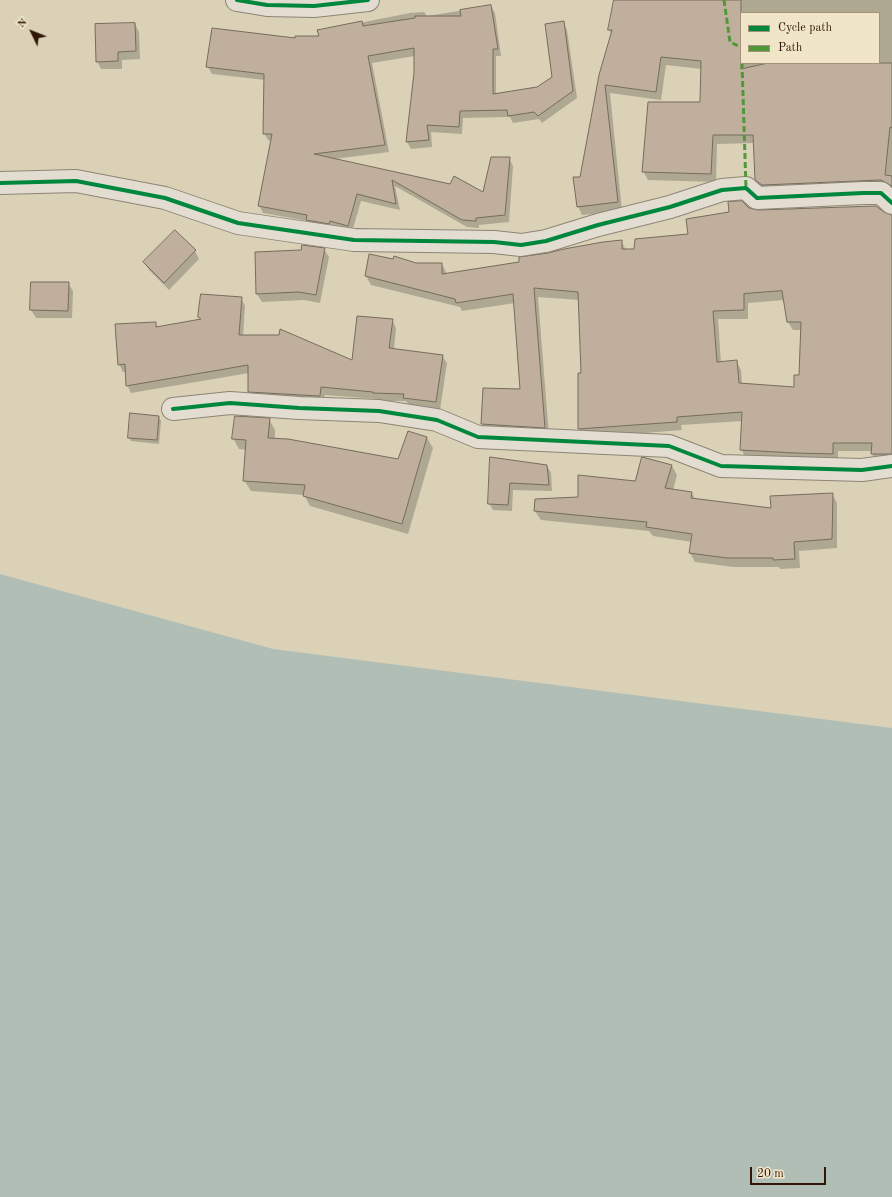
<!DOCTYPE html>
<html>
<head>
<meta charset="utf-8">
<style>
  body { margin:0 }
  #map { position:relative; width:892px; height:1197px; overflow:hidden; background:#dad1b7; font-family:"Old Standard TT",serif }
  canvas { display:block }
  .legend { position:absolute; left:740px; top:12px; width:140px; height:52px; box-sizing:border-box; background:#f0e5c7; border:1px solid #a3927a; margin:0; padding:5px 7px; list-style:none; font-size:12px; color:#2f1607 }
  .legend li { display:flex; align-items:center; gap:8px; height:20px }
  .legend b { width:20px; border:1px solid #a3927a }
  .north { position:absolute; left:12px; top:12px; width:40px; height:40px; -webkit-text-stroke:3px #f0e5c7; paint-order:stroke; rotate:313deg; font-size:11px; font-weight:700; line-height:16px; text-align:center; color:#2f1607 }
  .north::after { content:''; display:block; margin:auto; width:14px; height:18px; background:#2f1607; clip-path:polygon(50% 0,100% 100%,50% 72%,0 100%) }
  .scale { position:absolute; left:750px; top:1167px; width:76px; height:18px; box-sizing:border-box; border:2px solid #2f1607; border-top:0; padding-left:5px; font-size:12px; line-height:14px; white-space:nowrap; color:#2f1607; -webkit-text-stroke:3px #f0e5c7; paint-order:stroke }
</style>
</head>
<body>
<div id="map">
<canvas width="892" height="1197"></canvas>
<ul class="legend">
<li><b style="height:5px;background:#00873e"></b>Cycle path</li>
<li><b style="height:5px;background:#50983a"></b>Path</li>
</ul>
<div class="north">N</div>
<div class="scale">20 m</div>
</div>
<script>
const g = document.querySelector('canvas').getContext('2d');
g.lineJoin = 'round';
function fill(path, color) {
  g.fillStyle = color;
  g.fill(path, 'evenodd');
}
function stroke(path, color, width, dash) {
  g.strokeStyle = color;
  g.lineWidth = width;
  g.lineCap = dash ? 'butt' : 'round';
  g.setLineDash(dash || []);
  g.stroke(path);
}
fill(new Path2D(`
  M0,574l273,75 619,79v469h-892z`), '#b0beb6');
fill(new Path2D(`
  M615,0h277v191l-130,-3 -6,-9 -2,-36 -37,1 -1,38 -68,-2 -5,-9 58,-68 1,-34 -36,-4 -5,35 -51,-7 12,118 -40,4 -4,-9 3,-28 31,-144 -3,-4zM741,13h138v50h-138z
  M491,6l4,7 6,43h-5v38l42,-6 15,-11 10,-55 4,8 10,68 -35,25 -3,-4 -26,4 -3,-6 -47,1 -1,16 -31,-2 1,15 -21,2 -4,-7 8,-69v-17l-43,7 17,89 -55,7 150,35 25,-36 4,8 -4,56 -30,3v3l-12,-1 -72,-41 5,24 -39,-9 -9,31 -40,-5 -4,-6 -45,-8 -4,-8 12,-64 -3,-1 -4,-7 1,-53 -53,-6 -4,-7 88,-28 24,-2 -1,-6 91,-18 14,-1 3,4z
  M135,24l4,8 1,27 -18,1v9h-21l-4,-8z
  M749,208l8,4 126,1 9,3v247l-15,-1 -5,-8 1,-3h-35v11l-92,-4 -5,-9 1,-28 -61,4 1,5 -98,8 -5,-9 3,-55 -3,-74 -41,-3 11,139 -62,-4 -5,-9 39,-33 -6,-87 -53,8 -2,-4 -89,-22 -5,-9 50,-12h26l5,10 73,-11 101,-22 5,9h9l54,-15 41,-22zM785,300l3,22 5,8h9l-2,46 -5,12 -53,-4 -1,-14 -5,-9 -15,2 -3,-44h30v-16z
  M324,249l5,8 -9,46 -16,-3 -42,2 -5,-8z
  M195,251l4,8 -30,31 -20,-20 -5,-8z
  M32,283h36l5,8 -1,27h-36l-5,-8z
  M241,298l4,8 -2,30 110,25 39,-41 4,8 -2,21 48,7 5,7 -7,47 -31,-5 -3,-4h-28l-1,-2 -52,-4 -2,8 -69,-4 -5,-7v-19l-118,20 -4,-8 -1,-13h-3l-4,-8 36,-41 3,5 44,-8 -3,-4z
  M159,417l2,4 -2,23 -28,-3 -2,-4z
  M269,419l6,11v9l123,21 29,-22 6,10 -25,86 -98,-28 -6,-11 -53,-4 -7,-11 3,-30 -8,-1 -6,-11z
  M491,458l56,8 4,7 1,18 -39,-1 -1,21 -19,-1 -4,-7z
  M643,458l29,8 5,9 -4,15 19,3 3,6 77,10 60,-15 5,9v45l-38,3 1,17 -20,1 -1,-2h-46l-38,-5 -5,-9 2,-11 -39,-6 -4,-5 -108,-11 -6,-9 101,-29z`), '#0003');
const building = new Path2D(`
  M614,0h127v69l27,-6h124v65l-2,-1 -5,48 7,1v10l-11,-6 -119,5 -7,-5 -2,-45h-40l-2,39 -69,-2 6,-70h52l1,-41 -40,-4 -5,35 -51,-7 13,117 -41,5 -4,-30h7l19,-102 13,-45h-4z
  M491,5l7,44h-5v45l44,-7 15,-10 -7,-53 19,-3 9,70 -35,25 -4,-4 -26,4 -1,-6 -47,1 -1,16 -32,-2 2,15 -23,2 8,-69v-25l-46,8 17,89 -71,9 136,30 4,-8 29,16 8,-35h19l-5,58 -29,3v3l-14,-1 -70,-40 4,24 -39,-10 -9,32 -18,-5 -1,3 -23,-4 1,-5 -49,-9 14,-72h-9l1,-60 -58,-7 6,-39 83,10v-2h24l-2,-6 45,-9 1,5 52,-8v-2h46l-1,-6z
  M135,23l1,28 -18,1v9l-22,1 -1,-38z
  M742,201l7,7 9,2 118,-4 8,6 8,3v239h-21l1,-11h-39v11l-38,-1 -55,-3 2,-38 -65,5v5l-99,7v-56h3l-3,-81 -44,-4 11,140 -64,-4 2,-36 37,1 -7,-95 -57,9 -1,-4 -90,-23 4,-22 24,5 1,-3 22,7h26v11l77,-12v-5l29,-4 16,-4 39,-7 19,-2v9h12l1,-10 53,-5 -2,-15 43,-7 -1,-10zM782,291l5,31h14l-2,53h-5v12l-55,-4 -2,-23 -20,2 -4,-51 31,-1v-16z
  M175,230l21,20 -32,33 -21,-21z
  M302,245l23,3 -9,47 -17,-3 -43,2 -1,-42 46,-2z
  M31,282h38l-1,29 -38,-1z
  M201,294l41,3 -3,38h40l1,-6 72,31 5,-44 36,3 -4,29 54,7 -7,47 -33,-4 1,-4 -31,-1v-1l-52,-5 -1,9 -72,-4v-27l-122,21 -1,-22 -7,1 -3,-41 41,-2v5l45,-8 -3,-2z
  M130,413l29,3 -2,24 -29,-2z
  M235,416l35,2 -2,20 20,1 110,20 10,-28 19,6 -25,87 -99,-28 2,-11 -62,-4 3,-41 -14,-1z
  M490,457l57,8 2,20 -39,-2 -2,22 -20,-1z
  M642,457l30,8 -7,23 27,4 -1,6 80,10 -1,-12 63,-3 -1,46 -38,3 1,17 -22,1v-2h-46l-38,-5 3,-19 -46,-7 1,-5 -113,-11 1,-12 43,-2v-22l57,6z`);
fill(building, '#c0af9c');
stroke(building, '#756c5d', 1);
const street = new Path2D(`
  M237,0l30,5 47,1 54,-6
  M0,183l76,-2 89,17 73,25 116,17 140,2 27,3 25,-4 52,-16 72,-18 52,-17 24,-2 11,10 106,-5h18l11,10
  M173,409l57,-6 69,5 80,3 58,9 41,17 191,9 52,20 141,4 30,-4`);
stroke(street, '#8d8575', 24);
stroke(street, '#e2ddd0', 22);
stroke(new Path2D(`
  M724,0l6,42 11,5
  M742,63l4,125`), '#50983a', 3, [6, 3]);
stroke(new Path2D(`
  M237,0l30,5 47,1 54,-6
  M0,183l76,-2 89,17 73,25 116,17 140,2 27,3 25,-4 52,-16 72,-18 52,-17 24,-2 11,10 106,-5h18l11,10
  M173,409l57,-6 69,5 80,3 58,9 41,17 191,9 52,20 141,4 30,-4`), '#00873e', 4);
</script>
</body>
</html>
